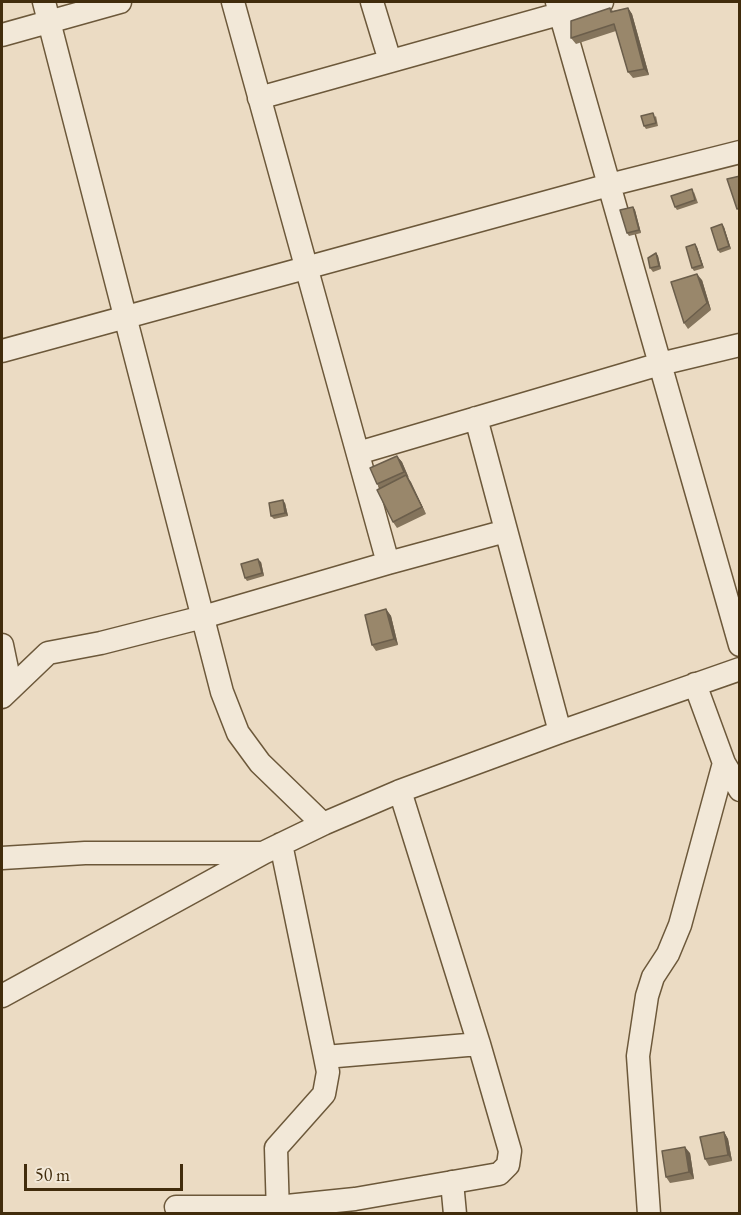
<!DOCTYPE html>
<html>
<head>
<meta charset="utf-8">
<style>
  body { margin:0 }
  #map { position:relative; width:741px; height:1215px; overflow:hidden; background:#ebdbc3; font-family:"EB Garamond",serif }
  canvas { display:block }
  .frame { position:absolute; inset:0; border:3px solid #412c0c; pointer-events:none }
  .scale { position:absolute; left:24px; top:1164px; width:159px; height:27px; box-sizing:border-box; border:3px solid #412c0c; border-top:0; padding-left:8px; font-size:18px; line-height:21px; white-space:nowrap; color:#412c0c; -webkit-text-stroke:4px #f2e8d8; paint-order:stroke }
</style>
</head>
<body>
<div id="map">
<canvas width="741" height="1215"></canvas>
<div class="frame"></div>
<div class="scale">50 m</div>
</div>
<script>
const g = document.querySelector('canvas').getContext('2d');
g.lineJoin = 'round';
function stroke(path, color, width, dash) {
  g.strokeStyle = color;
  g.lineWidth = width;
  g.lineCap = dash ? 'butt' : 'round';
  g.setLineDash(dash || []);
  g.stroke(path);
}
function fill(path, color) {
  g.fillStyle = color;
  g.fill(path, 'evenodd');
}
const minor = new Path2D(`
  M44,2l178,690 16,41 22,30 63,61
  M233,2l155,561
  M372,2l18,59
  M557,2l183,643
  M2,35l118,-33
  M259,98l343,-96
  M2,351l607,-166 131,-33
  M476,418l84,314
  M358,453l302,-89 80,-19
  M2,645l9,43
  M695,684l29,79 16,27
  M2,697l46,-44 53,-10 102,-26 185,-54 118,-32
  M281,844l44,213
  M2,858l83,-5h176
  M2,996l261,-143 60,-29 77,-33 160,-59 180,-63
  M452,1182l3,32
  M176,1207h101l78,-8 144,-25 9,-9 2,-14 -31,-107 -79,-253
  M278,1214l-2,-66 48,-54 4,-22 -3,-15 154,-13
  M649,1214l-11,-158 9,-60 6,-19 15,-23 12,-29 44,-162`);
stroke(minor, '#6c583a', 25);
stroke(minor, '#f2e8d8', 22);
fill(new Path2D(`
  M610,8l3,3 15,-3 4,6 17,61 -16,3 -5,-6 -12,-41 -40,13 -5,-6z
  M656,116l2,10 -12,3 -2,-3z
  M694,192l4,11 -21,7 -2,-3z
  M633,207l2,3 6,23 -12,3 -2,-3z
  M724,227l7,22 -11,4 -2,-3z
  M697,247l7,21 -10,3 -2,-3z
  M656,253l2,3 3,13 -8,3 -3,-4z
  M702,280l9,30 -23,19 -4,-6z
  M397,456l5,6 7,17 17,35 -29,14 -4,-6 -13,-34 -3,-4z
  M285,503l3,13 -14,3 -3,-3z
  M261,562l3,14 -17,5 -2,-3z
  M386,609l5,7 7,29 -22,6 -4,-6z
  M724,1132l4,7 4,22 -23,5 -4,-7z
  M690,1153l4,26 -24,4 -4,-6z`), '#84745c');
fill(new Path2D(`
  M628,8l4,6 17,61 -5,-6z
  M633,207l2,3 6,23 -2,-3z
  M722,224l2,3 7,22 -2,-3z
  M695,244l2,3 7,21 -2,-3z
  M656,253l2,3 3,13 -2,-3z
  M697,274l5,6 9,30 -4,-7z
  M397,456l5,6 7,16 -5,-6z
  M406,475l5,7 15,32 -4,-7z
  M283,500l2,3 3,13 -3,-3z
  M258,559l3,3 3,14 -2,-3z
  M386,609l5,7 7,29 -4,-6z
  M724,1132l4,7 4,22 -4,-6z
  M685,1147l5,6 4,26 -5,-7z`), '#6b5e4b');
const building = new Path2D(`
  M610,8l1,4 17,-4 16,61 -16,3 -14,-48 -43,14v-17z
  M653,113l3,10 -12,3 -3,-10z
  M740,176v32l-3,1 -10,-30z
  M692,189l3,11 -20,7 -4,-11z
  M633,207l6,23 -12,3 -7,-23z
  M722,224l7,22 -11,4 -7,-22z
  M695,244l7,21 -10,3 -6,-21z
  M656,253l3,13 -9,2 -2,-10z
  M697,274l10,29 -23,20 -13,-41z
  M397,456l7,16 -27,12 -7,-16z
  M406,475l16,32 -29,15 -16,-32z
  M283,500l2,13 -14,3 -2,-13z
  M258,559l4,14 -17,5 -4,-14z
  M386,609l8,30 -22,6 -7,-30z
  M724,1132l4,23 -23,4 -5,-22z
  M685,1147l4,25 -23,5 -4,-26z`);
fill(building, '#99876b');
stroke(building, '#6b5e4b', 1.5);
</script>
</body>
</html>
